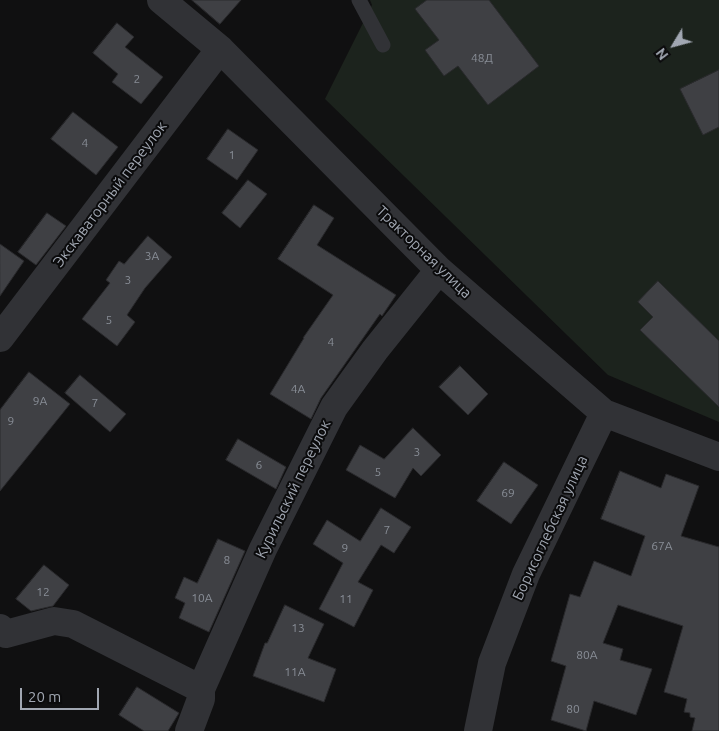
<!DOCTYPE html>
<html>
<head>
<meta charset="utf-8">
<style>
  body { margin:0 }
  #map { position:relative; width:719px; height:731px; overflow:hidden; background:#101011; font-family:Ubuntu,sans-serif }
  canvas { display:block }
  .north { position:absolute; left:649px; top:20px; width:50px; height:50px; -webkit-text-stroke:4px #0b0b0c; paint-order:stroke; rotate:233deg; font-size:14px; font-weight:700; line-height:20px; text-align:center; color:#a1a7b2 }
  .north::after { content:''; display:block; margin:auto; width:18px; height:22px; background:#a1a7b2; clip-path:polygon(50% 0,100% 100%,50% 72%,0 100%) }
  .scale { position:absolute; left:20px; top:688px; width:79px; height:22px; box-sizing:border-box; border:2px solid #a1a7b2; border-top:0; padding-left:6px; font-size:15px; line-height:18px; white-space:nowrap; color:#a1a7b2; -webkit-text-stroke:4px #0b0b0c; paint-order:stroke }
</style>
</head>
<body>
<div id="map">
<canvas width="719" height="731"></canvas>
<div class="north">N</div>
<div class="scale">20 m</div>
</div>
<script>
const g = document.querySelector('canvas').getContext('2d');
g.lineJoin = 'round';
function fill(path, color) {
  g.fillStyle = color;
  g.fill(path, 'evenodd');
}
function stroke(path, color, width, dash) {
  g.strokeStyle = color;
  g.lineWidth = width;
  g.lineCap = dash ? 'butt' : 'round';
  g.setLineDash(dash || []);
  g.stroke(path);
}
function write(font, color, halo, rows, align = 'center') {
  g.font = font + ' Ubuntu,sans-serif';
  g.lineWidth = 4;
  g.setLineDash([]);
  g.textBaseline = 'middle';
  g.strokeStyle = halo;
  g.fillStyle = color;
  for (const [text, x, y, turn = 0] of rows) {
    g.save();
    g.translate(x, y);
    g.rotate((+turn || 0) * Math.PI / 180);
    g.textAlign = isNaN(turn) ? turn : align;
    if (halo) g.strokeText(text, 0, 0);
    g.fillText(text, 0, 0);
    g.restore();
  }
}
fill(new Path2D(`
  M370,0h349v422l-111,-47 -283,-276 47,-94z`), '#1c231d');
const building = new Path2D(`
  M192,0h49l-21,24z
  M427,0h62l50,66 -51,39 -30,-39 -14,10 -19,-26 14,-10 -24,-31z
  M117,23l17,14 -9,10 38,30 -22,27 -29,-22 6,-8 -25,-21z
  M719,70v57l-16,8 -23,-46z
  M73,112l45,35 -22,28 -45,-36z
  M228,129l30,21 -21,30 -30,-21z
  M248,180l19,14 -27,34 -18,-15z
  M314,205l20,13 -17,27 79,50 -14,21 -2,-2 -59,84 -10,21 -41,-25 34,-56h-1l30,-43 -55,-36z
  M47,213l19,13 -30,39 -18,-13z
  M148,236l24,21 -27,31 -18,27 8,7 -18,24 -35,-27 28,-36 -4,-3 13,-19 5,3z
  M0,244l24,17 -24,35z
  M658,281l61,60v66l-79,-77 13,-13 -15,-15z
  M460,366l28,28 -20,21 -29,-28z
  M29,372l41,32 -70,87v-81z
  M80,375l46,39 -16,18 -45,-39z
  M413,428l28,27 -20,21 -8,-8 -18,30 -49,-28 14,-25 24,14z
  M238,439l48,28 -10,22 -50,-29z
  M504,462l34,23 -27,39 -34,-23z
  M620,471l41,17 5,-14 33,12 -18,50 38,11v184h-27l3,-13 -5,-1v-4l-6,-1 3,-13 -23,-7 19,-66 -65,-21 -15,38 20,6 -3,11 32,9 -16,46 -42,-14 -8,30 -35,-11 15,-54 -15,-5 19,-67 10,3 14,-36 37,15 14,-40 -44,-17z
  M381,508l30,19 -17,26 -13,-8 -23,37 15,8 -19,37 -35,-18 24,-46 -30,-19 14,-24 33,21z
  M218,539l27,12 -36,81 -30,-14 6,-15 -10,-5 9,-21 13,6z
  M44,565l25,20 -16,21 -22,5 -15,-12z
  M285,605l39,19 -16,34 28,11 -12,33 -71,-26 12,-33h2z
  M137,687l42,26 -11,18h-24l-25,-16z`);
fill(building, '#3f4044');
stroke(building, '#2a2a2d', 1);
stroke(new Path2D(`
  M359,0l24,45`), '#313236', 15);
stroke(new Path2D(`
  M161,0l59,49 219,221 165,143 115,44
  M0,338l220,-289
  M0,628l6,6 48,-13 19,3 128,65
  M189,731l12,-32v-10l62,-140 71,-142 41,-57 64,-80
  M478,731l14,-68 34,-89 78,-161`), '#313236', 28);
write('12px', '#888d96', null, [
  ["48Д",482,58],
  ["2",137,79],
  ["4",85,143],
  ["1",232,155],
  ["3А",152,256],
  ["3",128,280],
  ["5",109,320],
  ["4",331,342],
  ["4А",298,389],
  ["9А",40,401],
  ["7",95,403],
  ["9",11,421],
  ["3",417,452],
  ["6",259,465],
  ["5",378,472],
  ["69",508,493],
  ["7",387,530],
  ["67А",662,546],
  ["9",345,548],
  ["8",227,560],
  ["12",43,592],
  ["10А",202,598],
  ["11",346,599],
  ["13",298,628],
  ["80А",587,655],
  ["11А",295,672],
  ["80",573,709]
]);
write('15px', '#a1a7b2', '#0b0b0c', [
  ["Экскаваторный переулок",110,194,-53],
  ["Тракторная улица",424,252,44],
  ["Курильский переулок",293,489,-64],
  ["Борисоглебская улица",550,528,-65]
]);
</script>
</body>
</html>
